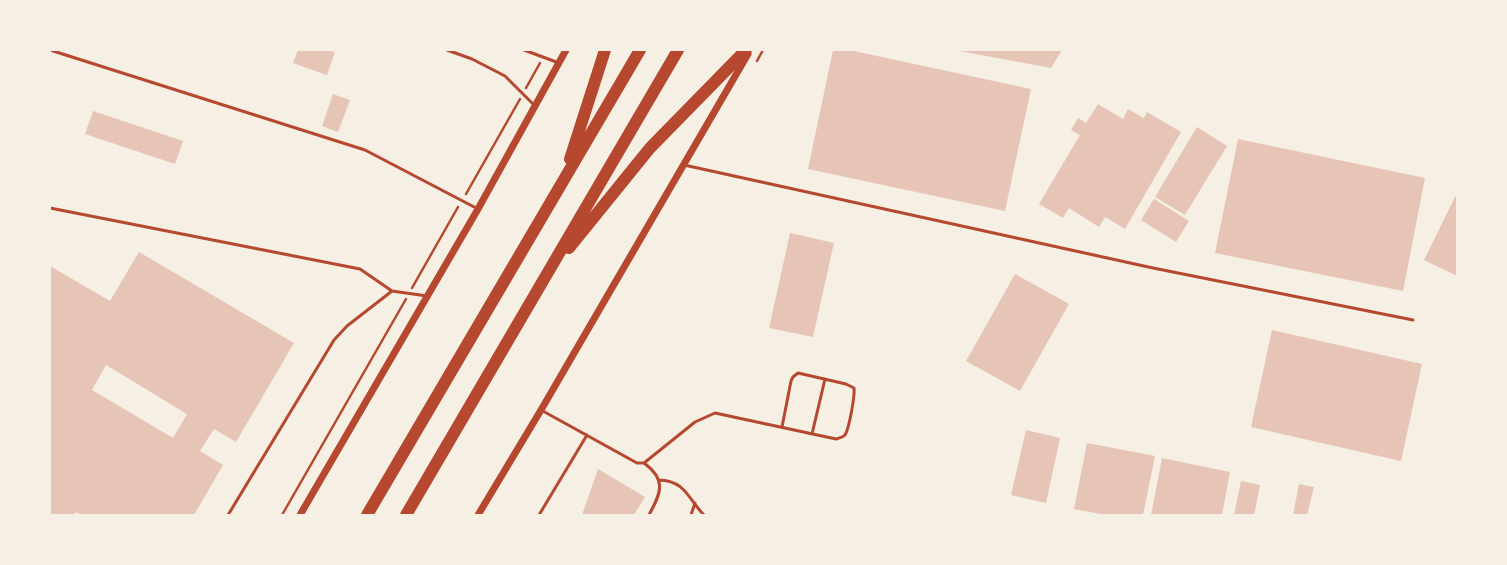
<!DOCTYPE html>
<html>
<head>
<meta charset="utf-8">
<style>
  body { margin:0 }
  #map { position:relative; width:1507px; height:565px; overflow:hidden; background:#f6efe4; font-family:"PT Sans",sans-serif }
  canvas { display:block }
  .frame { position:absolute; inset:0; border:51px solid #f6efe4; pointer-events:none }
</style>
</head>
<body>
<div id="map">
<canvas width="1507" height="565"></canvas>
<div class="frame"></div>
</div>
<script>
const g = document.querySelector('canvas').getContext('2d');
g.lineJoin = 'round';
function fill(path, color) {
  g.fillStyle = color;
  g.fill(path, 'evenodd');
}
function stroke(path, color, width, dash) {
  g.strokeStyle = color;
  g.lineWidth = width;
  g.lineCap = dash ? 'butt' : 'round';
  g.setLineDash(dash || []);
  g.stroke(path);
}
fill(new Path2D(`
  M298,50h29l8,2 -8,23 -34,-12z
  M833,50h16l182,39 -26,122 -197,-42z
  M954,50h108l-11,18z
  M333,94l17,6 -12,32 -16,-6z
  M1098,104l25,15 5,-10 16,9 3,-6 34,20 -56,97 -20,-12 -6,10 -30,-19 -6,10 -24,-14 41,-69 -9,-5 7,-12 8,5z
  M93,111l90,30 -8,23 -90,-30z
  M1197,127l30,19 -42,69 -30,-18z
  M1238,139l187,39 -22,113 -188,-38z
  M1457,193v83l-33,-16z
  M1154,199l35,22 -13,21 -35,-22z
  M790,233l44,10 -21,94 -44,-9z
  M139,252l155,91 -58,99 -22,-13 -14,22 23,14 -29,50h-113l-5,-3 -2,3h-24v-181l2,-3 -2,-1v-64l60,35zM106,365l81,49 -14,24 -81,-48z
  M1015,274l54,30 -49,87 -54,-30z
  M1272,330l150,34 -21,97 -150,-34z
  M1026,430l34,8 -14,65 -35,-8z
  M1087,443l68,13 -12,59h-38l-31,-6z
  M1162,458l68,14 -8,43h-71z
  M598,469l47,28 -11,18h-52z
  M1241,481l19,4 -6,30h-20z
  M1299,484l15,3 -7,28h-14z`), '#e6c5b7');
stroke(new Path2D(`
  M757,61l6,-11
  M526,88l14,-25
  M466,194l54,-95
  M412,288l46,-81
  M282,515l124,-216`), '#b5482f', 2.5);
stroke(new Path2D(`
  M50,50l315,100 113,59
  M447,50l25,9 33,17 30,30
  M524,50l35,13
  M684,165l469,103 260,52
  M50,208l310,61 32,22 35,5
  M541,410l96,53h7l51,-41 20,-9 121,26c3,-1 6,-1 9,-4 4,-6 10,-39 9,-47l-8,-4 -48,-11 -5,4 -2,4 -9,46
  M812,434l13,-55
  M644,463c23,17 17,30 5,52
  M659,480c27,1 29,19 45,35
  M228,515l106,-175 13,-14 45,-35
  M539,515l48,-80
  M691,515l4,-12`), '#b5482f', 3);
stroke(new Path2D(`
  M300,515l178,-306 88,-159
  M478,515l63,-105 207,-356`), '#b5482f', 7);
stroke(new Path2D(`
  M570,159l35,-109
  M569,248l81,-100 96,-98
  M367,515l273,-465
  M406,515l272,-465`), '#b5482f', 12);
</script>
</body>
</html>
